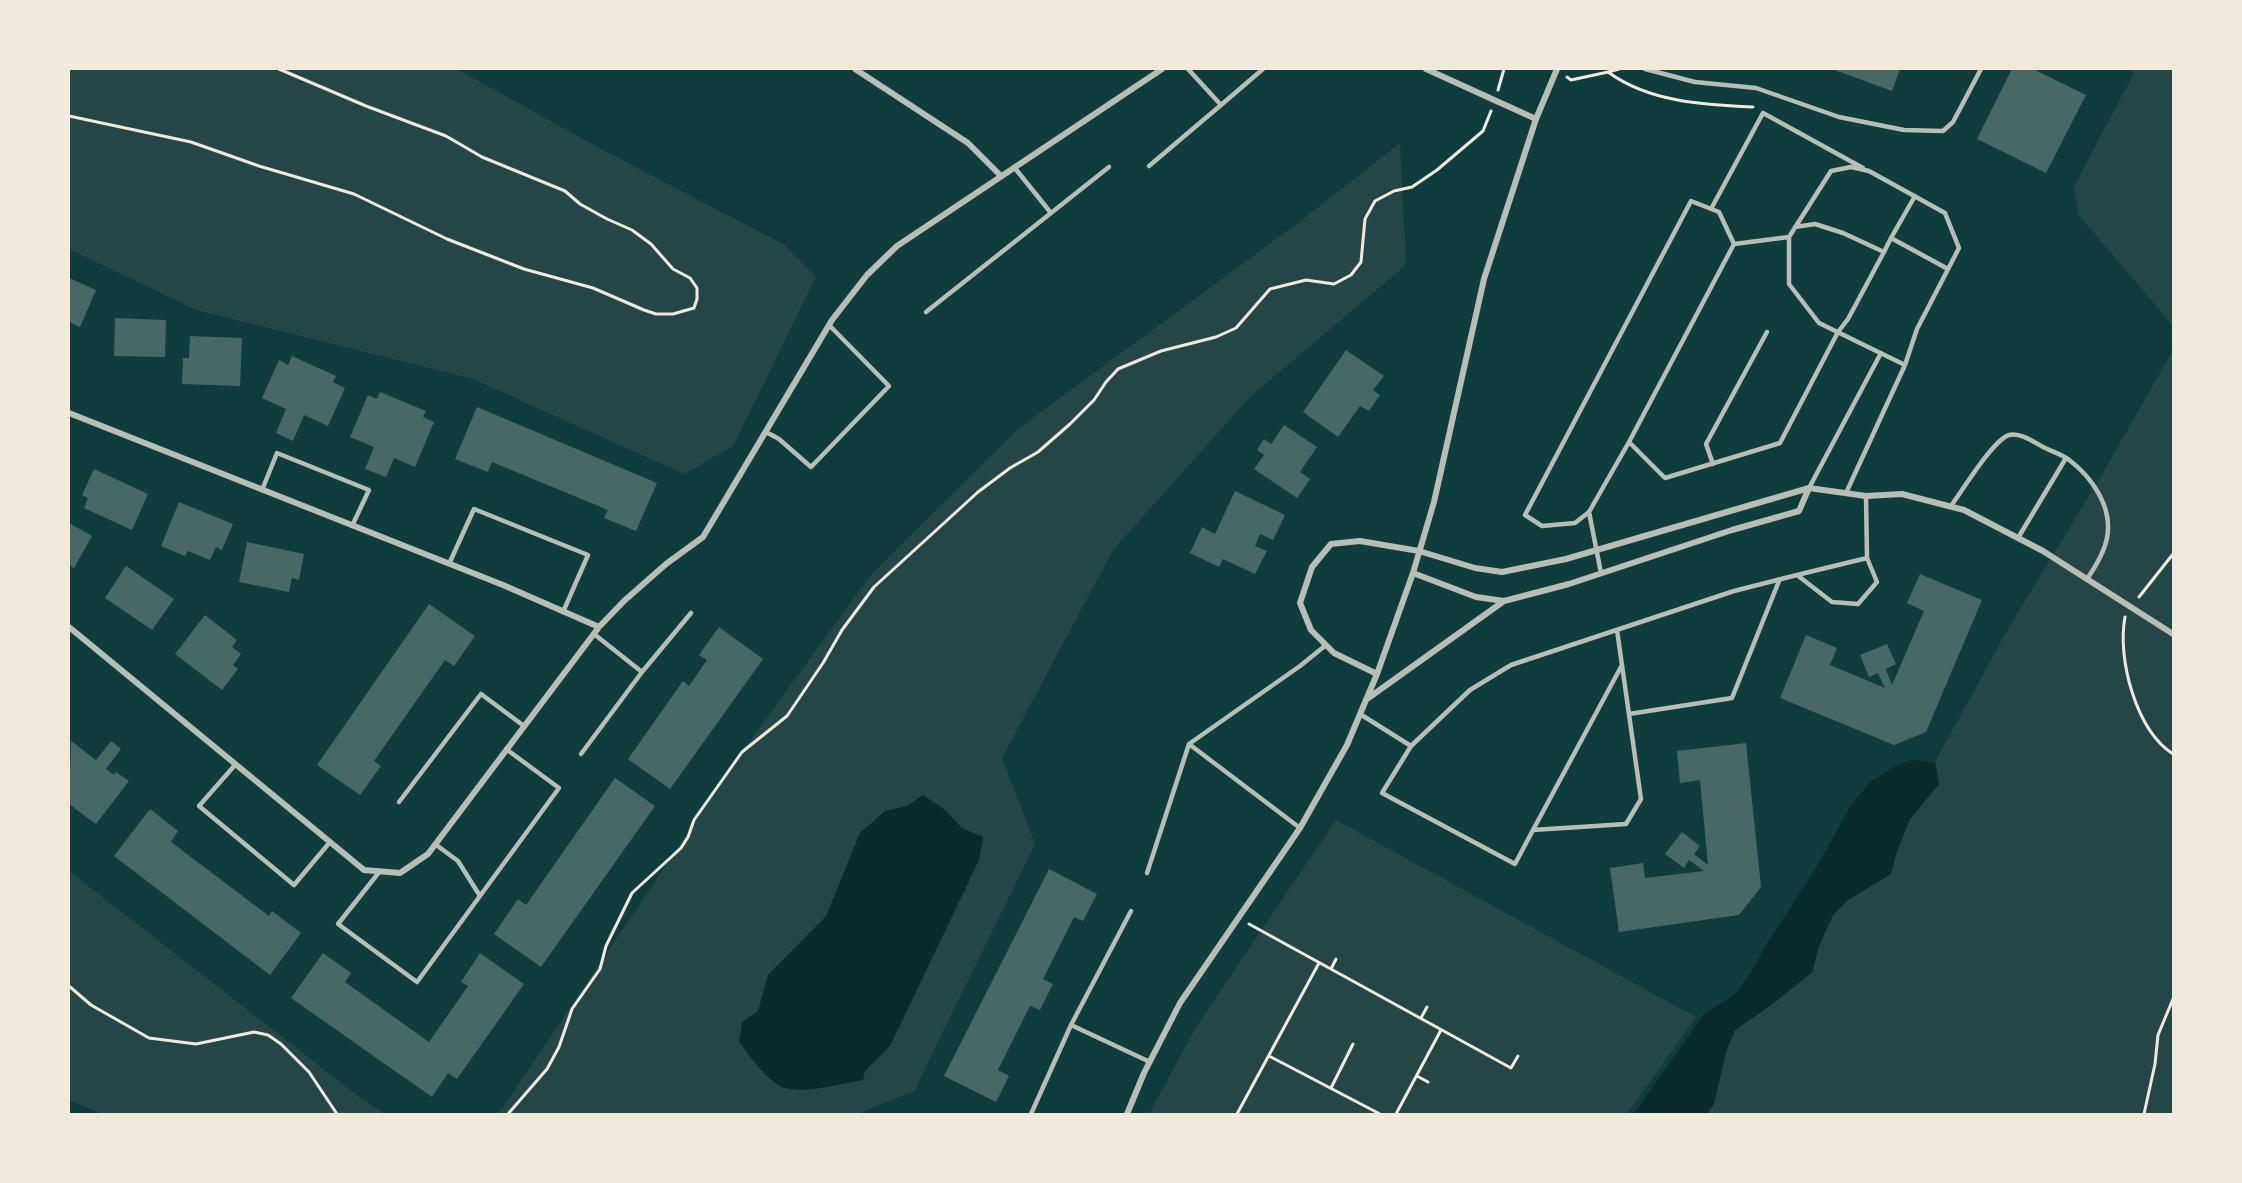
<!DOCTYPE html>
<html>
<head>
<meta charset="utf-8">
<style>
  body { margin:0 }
  #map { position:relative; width:2242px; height:1183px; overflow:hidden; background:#0f3d3e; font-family:Literata,serif }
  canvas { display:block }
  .frame { position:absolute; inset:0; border:70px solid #f1e9da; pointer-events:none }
</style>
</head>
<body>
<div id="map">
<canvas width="2242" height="1183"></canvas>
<div class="frame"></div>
</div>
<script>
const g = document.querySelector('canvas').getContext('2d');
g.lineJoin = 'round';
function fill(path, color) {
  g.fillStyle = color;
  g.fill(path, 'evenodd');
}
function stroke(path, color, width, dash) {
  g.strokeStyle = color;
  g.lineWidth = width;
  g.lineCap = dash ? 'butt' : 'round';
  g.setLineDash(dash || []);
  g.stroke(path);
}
fill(new Path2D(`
  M69,69h388l144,80 184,96 31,32 -83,169 -49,28 -211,-95 -277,-69 -127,-61z
  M2126,69h47v257l-95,-112 -4,-28 60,-113z
  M1400,143l6,122 -155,131 -138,154 -111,208 33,86 -121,247 -56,23h-363l7,-5 240,-357 128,-176 149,-148 283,-208z
  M2173,350v764h-466l7,-10 12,-52 9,-22 36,-25 41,-32 7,-27 14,-31 15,-15 43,-26 6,-23 13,-32 29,-35 -4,-22 74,-135 91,-149z
  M1336,820l360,197 -69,97h-478l47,-87z
  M69,871l293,228 23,15h-283l-33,-14z`), '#244646');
fill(new Path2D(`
  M1910,760l25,2 4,22 -29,35 -13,32 -6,23 -43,26 -15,15 -14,31 -7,26 -41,33 -36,25 -9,22 -12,52 -7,10h-73l70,-100 32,-21 16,-22 14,-26 51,-79 33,-59 19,-24 26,-17z
  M923,795l21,14 18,19 21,9 -4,23 -89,186 -25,25 -2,9c-20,3 -65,16 -83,6 -17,-10 -29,-29 -41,-44l3,-20 16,-11 10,-36 58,-59 34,-83 25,-22 22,-5z`), '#0a2a2b');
fill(new Path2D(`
  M1832,69h68l-8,22z
  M2012,69h21l53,26 -40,78 -69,-34z
  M69,278l27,12 -16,37 -11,-5z
  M115,318l51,2 -1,37 -51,-1z
  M190,336l52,2 -2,48 -58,-2 1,-26h6z
  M1346,350l38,26 -11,14 7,5 -11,16 -9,-5 -22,31 -35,-25z
  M292,356l44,20 -3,6 12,6 -17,38 -24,-11 -11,26 -17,-8 10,-24 -24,-11 17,-38 9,5z
  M380,392l46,19 -3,6 11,5 -19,45 -21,-9 -8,19 -21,-8 9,-22 -24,-10 18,-42 9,4z
  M477,407l180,76 -21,48 -32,-13 4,-8 -116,-48 -4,10 -33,-13z
  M1284,425l33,22 -17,25 10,7 -13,19 -43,-29 10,-14 -7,-5 7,-11 7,5z
  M94,469l54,25 -16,36 -48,-22 4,-10 -6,-3z
  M1235,491l50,24 -12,25 -13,-6 -5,12 12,5 -12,23 -32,-15 -4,8 -29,-14 12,-26 13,7z
  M179,502l54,22 -11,26 -6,-3 -6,13 -22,-9 -3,5 -24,-10z
  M69,523l23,13 -18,32 -5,-3z
  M247,542l57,12 -5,26 -7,-2 -3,14 -50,-10z
  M126,566l48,33 -22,31 -47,-32z
  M1920,574l62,26 -56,132 -32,13 -114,-47 26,-63 31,13 -7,17 55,23 -7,-15 -9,4 -9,-22 27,-11 9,20 -10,5 6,16 32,-74 -17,-8z
  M429,604l46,32 -21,30 -9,-6 -71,101 7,5 -21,29 -43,-30z
  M205,615l32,25 -5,7 9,7 -8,11 5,4 -16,21 -47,-36z
  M719,627l44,32 -93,130 -42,-30 55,-78 6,5 18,-26 -8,-5z
  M71,741l25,19 15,-19 10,8 -15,20 8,6 2,-3 13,9 -33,43 -27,-20z
  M1746,743l15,144 -22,28 -120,17 -9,-64 33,-5 2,15 59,-7 -15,-11 -5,8 -19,-14 17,-22 18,14 -6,8 14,11 -8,-85 -20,3 -3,-32z
  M615,778l40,28 -114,161 -47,-33 24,-35 8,6z
  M150,809l28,22 -7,11 98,74 3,-5 29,22 -31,42 -156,-119z
  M1049,869l48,25 -14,27 -9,-4 -31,62 10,5 -13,26 -10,-4 -32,64 11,6 -13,26 -52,-26z
  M323,953l28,20 -6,9 84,60 39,-56 -7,-4 19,-29 44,31 -67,95 -9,-6 -16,24 -141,-99z`), '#486865');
stroke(new Path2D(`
  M1608,72l11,-3
  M1567,77l4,3 37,-8c41,30 96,33 145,35
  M1498,90l6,-21
  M69,116l122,26 68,24 95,28 93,45 77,30 69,19 51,22 12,4h17l21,-6 3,-9v-11l-7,-10 -17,-9 -22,-25 -19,-14 -25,-11 -27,-15 -15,-13 -83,-34 -36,-21 -80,-30 -87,-37
  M2139,597l34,-43
  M2125,617c-8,42 11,113 48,137
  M1249,924l262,144 7,-12
  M1331,969l5,-10
  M69,986l22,19 58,33 47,6 58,-12 14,3 13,9 28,28 28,42
  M1421,1018l6,-11
  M1269,1056l111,58
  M1417,1076l11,6
  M1331,1088l22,-44
  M508,1114l39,-45 12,-22 13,-38 28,-40 6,-23 26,-53 49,-45 7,-11 6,-17 48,-68 45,-36 36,-53 19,-33 32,-43 104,-95 32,-24 28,-16 32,-28 24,-24 12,-18 12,-13 43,-18 55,-14 20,-9 34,-39 36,-9 28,4 17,-9 10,-13 4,-43 10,-18 19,-10 18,-4 25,-17 46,-39 8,-20
  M1237,1114l82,-151
  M1396,1114l45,-84
  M2144,1114l11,-50 3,-29 15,-36`), '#f1e9da', 3);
stroke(new Path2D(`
  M1188,69l33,36 42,-36
  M1645,69l50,13 61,6 83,29 65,13 39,1 10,-9 28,-53
  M1149,166l72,-61
  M1014,167l37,46 58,-46
  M1915,196l-24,42 57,31
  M1711,209l52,-96 100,55
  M1795,227l20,-3 28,9 41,19 7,-14
  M1734,244l55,-7
  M926,312l125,-99
  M766,432l13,7 32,28 78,-81 -60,-61
  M1629,442l105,-198
  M1713,464l-7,-20 61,-112
  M1809,488l72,-135
  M262,490l15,-37 92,37 -17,36
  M1846,493l59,-128 12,-36 42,-81 -14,-35 -76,-42 -18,-4 -20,4 -42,66v47l30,39 86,42
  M1951,506c11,-15 42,-66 58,-71 11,-3 25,7 34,12 8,4 18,7 25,12 24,18 45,48 39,79 -3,15 -11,28 -20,41
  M1589,512l-14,11 -33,3 -17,-11 166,-314 28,11 15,32
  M2018,538l48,-80
  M449,564l25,-55 114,46 -25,57
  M1601,573l-12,-61 40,-70 36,36 115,-35 58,-111 10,-13 36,-67
  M1797,575l70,-17
  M594,634l48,38 49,-59
  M1360,714l51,32 59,-56 41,-25 223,-74 63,-16 35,27 26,2 19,-22 -10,-24 -1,-62
  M1629,714l103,-16 47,-117
  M1189,744l111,84
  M1411,746l-29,47 133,71 18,-34 93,-6 15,-25 -24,-169
  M581,754l61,-82
  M235,765l-36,41 95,79 36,-43
  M399,802l82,-108 43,32
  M1533,830l89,-165
  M435,844l23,17 22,35
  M380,871l-42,53 79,58 142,-194 -53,-39
  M1147,873l42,-129 111,-78 26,-21
  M1131,911l-60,114 79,37
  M1031,1114l40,-89`), '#b8beb3', 4.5);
stroke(new Path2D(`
  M855,69l113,74 33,33
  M1426,69l110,50
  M69,413l434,172 96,42
  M1413,573l63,24 28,4 65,-17 163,-54 67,-19 10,-23
  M69,627l295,243 36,3 28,-19 171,-227 25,-26 42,-37 37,-27 129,-217 35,-45 30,-29 265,-177
  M1377,674l-43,-21 -23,-23 -11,-27 12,-36 19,-23 29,-3 59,10 56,17 27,4 64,-13 243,-71 57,8 36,-2 62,16 79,41 130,83
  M1367,699l137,-98
  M1127,1114l17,-41 36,-70 120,-175 47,-83 30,-71 36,-101 21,-71 50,-223 52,-160 21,-50`), '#b8beb3', 6);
</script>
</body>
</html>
